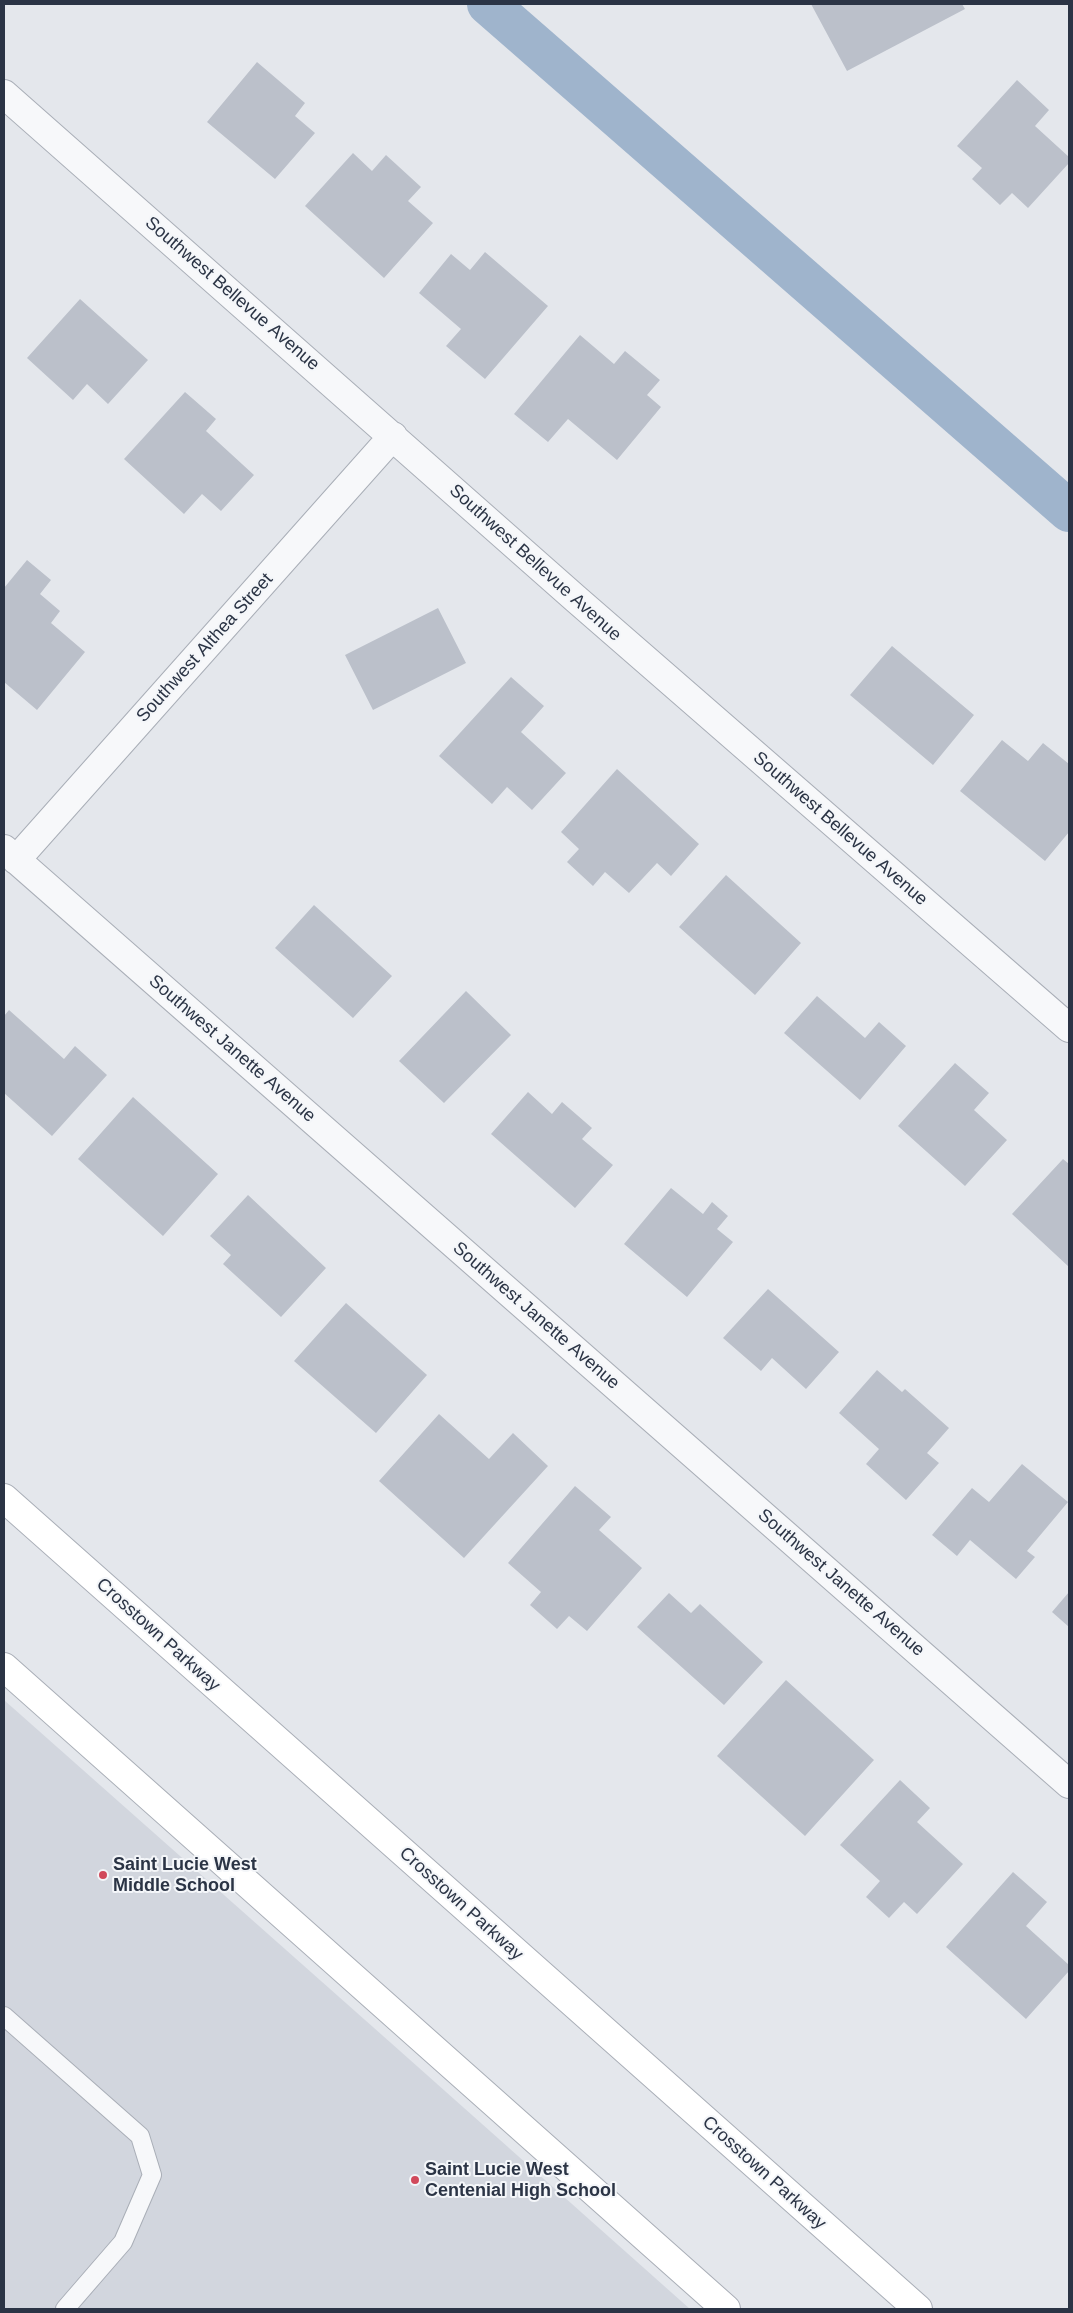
<!DOCTYPE html>
<html>
<head>
<meta charset="utf-8">
<style>
  body { margin:0 }
  #map { position:relative; width:1073px; height:2313px; overflow:hidden; background:#e4e7ec; font-family:Arial,sans-serif }
  canvas { display:block }
  .frame { position:absolute; inset:0; border:5px solid #2b3445; pointer-events:none }
</style>
</head>
<body>
<div id="map">
<canvas width="1073" height="2313"></canvas>
<div class="frame"></div>
</div>
<script>
const g = document.querySelector('canvas').getContext('2d');
g.lineJoin = 'round';
function fill(path, color) {
  g.fillStyle = color;
  g.fill(path, 'evenodd');
}
function stroke(path, color, width, dash) {
  g.strokeStyle = color;
  g.lineWidth = width;
  g.lineCap = dash ? 'butt' : 'round';
  g.setLineDash(dash || []);
  g.stroke(path);
}
function write(font, color, halo, rows, align = 'center') {
  g.font = font + ' Arial,sans-serif';
  g.lineWidth = 4;
  g.setLineDash([]);
  g.textBaseline = 'middle';
  g.strokeStyle = halo;
  g.fillStyle = color;
  for (const [text, x, y, turn = 0] of rows) {
    g.save();
    g.translate(x, y);
    g.rotate((+turn || 0) * Math.PI / 180);
    g.textAlign = isNaN(turn) ? turn : align;
    if (halo) g.strokeText(text, 0, 0);
    g.fillText(text, 0, 0);
    g.restore();
  }
}
fill(new Path2D(`
  M4,1700l396,351 290,258h-686z`), '#d2d6de');
stroke(new Path2D(`
  M488,4l581,507`), '#9fb4cc', 42);
fill(new Path2D(`
  M811,4h151l3,5 -118,62z
  M257,62l48,41 -10,13 20,17 -40,46 -68,-57z
  M1017,80l32,30 -14,16 34,31v6l-41,45 -16,-15 -12,12 -28,-26 10,-11 -25,-22z
  M353,153l19,18 14,-16 35,32 -13,14 25,22 -49,55 -79,-72z
  M485,252l63,54 -63,73 -39,-33 15,-17 -42,-36 32,-39 19,16z
  M80,299l68,61 -40,44 -21,-20 -14,16 -46,-42z
  M580,335l34,29 11,-13 35,29 -13,15 14,12 -44,53 -49,-41 -20,23 -34,-28z
  M185,392l31,27 -10,12 48,44 -33,36 -19,-17 -18,20 -60,-55z
  M27,560l24,20 -11,14 20,17 -9,12 34,29 -48,58 -33,-28v-94z
  M438,608l28,55 -93,47 -28,-55z
  M892,646l82,69 -41,50 -83,-70z
  M511,677l33,29 -23,26 45,41 -34,37 -25,-23 -15,17 -53,-48z
  M1002,740l26,21 15,-18 26,21v68l-24,29 -85,-70z
  M617,769l82,75 -28,32 -14,-13 -28,30 -24,-21 -12,14 -26,-24 12,-13 -18,-17z
  M726,875l75,68 -46,52 -76,-68z
  M314,905l78,71 -39,42 -78,-70z
  M466,991l45,44 -67,68 -45,-42z
  M817,996l48,42 14,-16 27,24 -46,54 -76,-67z
  M9,1010l55,49 11,-13 32,29 -55,61 -48,-43v-77z
  M955,1063l34,30 -15,17 33,30 -42,46 -67,-60z
  M528,1092l24,22 10,-12 30,26 -10,11 31,26 -38,43 -84,-74z
  M133,1097l85,77 -55,62 -85,-77z
  M1063,1159l6,5v103l-57,-53z
  M671,1188l32,26 9,-12 16,14 -11,13 16,13 -46,55 -63,-53z
  M248,1195l78,73 -45,49 -58,-53 8,-9 -21,-19z
  M768,1289l71,63 -33,37 -34,-31 -11,13 -38,-33z
  M346,1303l81,72 -51,58 -82,-72z
  M877,1370l25,22 3,-3 44,39 -22,25 12,10 -33,37 -40,-36 13,-15 -40,-36z
  M439,1414l50,45 24,-26 35,33 -84,92 -85,-77z
  M1022,1464l46,38 -41,49 8,6 -19,22 -46,-39 -13,16 -25,-21 40,-47 17,14z
  M575,1486l36,31 -12,13 43,38 -55,63 -18,-15 -12,13 -27,-24 11,-13 -33,-29z
  M1069,1592v35l-17,-15z
  M669,1593l22,20 9,-9 63,58 -39,43 -87,-78z
  M786,1680l88,80 -69,76 -88,-80z
  M900,1780l30,28 -13,14 46,42 -46,50 -13,-12 -15,16 -23,-21 14,-16 -40,-36z
  M1013,1872l34,30 -21,24 43,39v6l-43,48 -80,-72z`), '#bbc0ca');
const service = new Path2D(`
  M4,2016l136,120 12,39 -29,67 -58,67`);
const minor = new Path2D(`
  M4,94l572,505 493,429
  M4,849l1065,935
  M16,860l377,-424`);
const secondary = new Path2D(`
  M4,1498l914,811
  M4,1667l722,642`);
stroke(service, '#a9aeb7', 20);
stroke(minor, '#a9aeb7', 30);
stroke(secondary, '#a9aeb7', 30);
stroke(service, '#f7f8fa', 18);
stroke(minor, '#f7f8fa', 28);
stroke(secondary, '#fff', 28);
for (const [x, y, r, color] of [
  [103,1875,5,"#d1495b"],
  [415,2180,5,"#d1495b"]
]) {
  const dot = new Path2D();
  dot.arc(x, y, r, 0, 2 * Math.PI);
  g.fillStyle = color;
  g.fill(dot);
  stroke(dot, '#f4f6f9', 2);
}
write('18px', '#2b3445', '#f4f6f9', [
  ["Southwest Bellevue Avenue",232,294,41],
  ["Southwest Bellevue Avenue",535,563,42],
  ["Southwest Althea Street",205,648,-48],
  ["Southwest Bellevue Avenue",840,829,41],
  ["Southwest Janette Avenue",232,1049,41],
  ["Southwest Janette Avenue",536,1316,41],
  ["Southwest Janette Avenue",841,1583,41],
  ["Crosstown Parkway",158,1635,42],
  ["Crosstown Parkway",461,1904,42],
  ["Crosstown Parkway",764,2173,42]
]);
write('bold 18px', '#2b3445', '#f4f6f9', [
  ["Saint Lucie West",113,1865],
  ["Middle School",113,1886],
  ["Saint Lucie West",425,2170],
  ["Centenial High School",425,2191]
], 'left');
</script>
</body>
</html>
